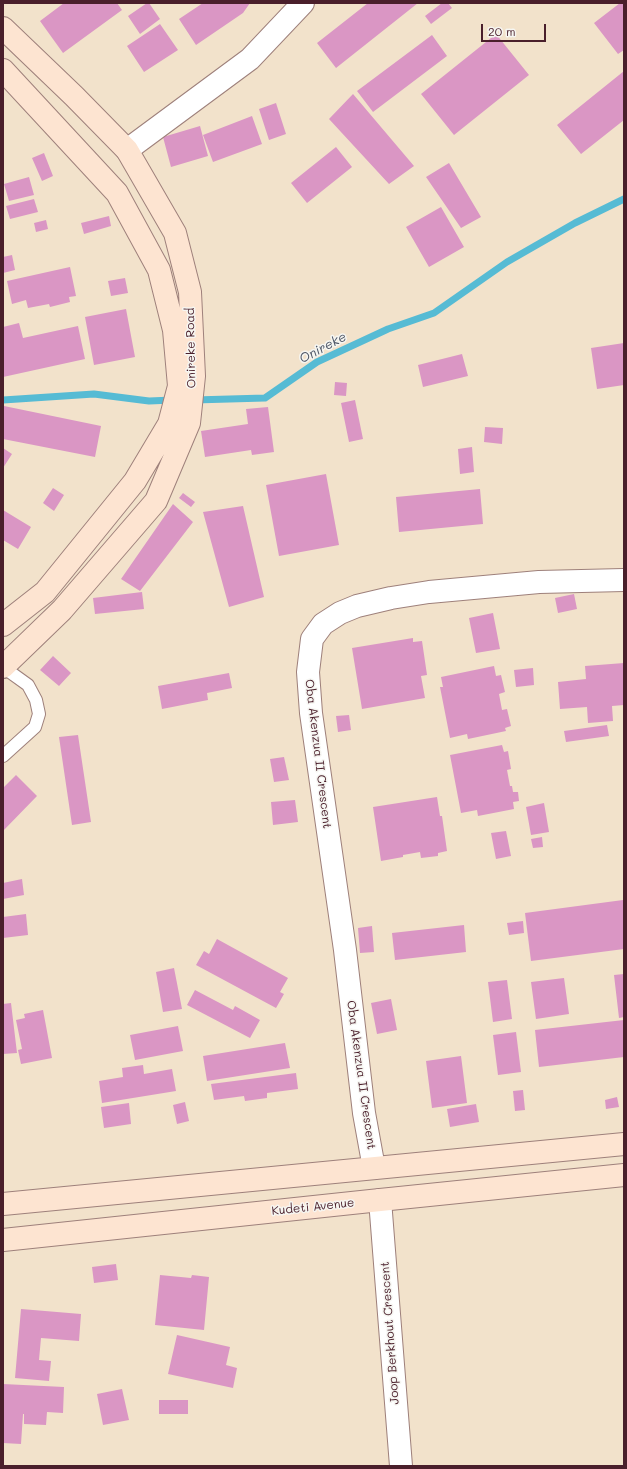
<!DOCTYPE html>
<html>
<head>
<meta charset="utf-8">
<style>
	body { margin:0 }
	#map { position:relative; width:627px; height:1469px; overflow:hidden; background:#f2e2cb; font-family:Mali,sans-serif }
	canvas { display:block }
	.frame { position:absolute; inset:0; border:4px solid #4a1f2b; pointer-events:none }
	.scale { position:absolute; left:481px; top:24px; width:65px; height:18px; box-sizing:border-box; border:2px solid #4a1f2b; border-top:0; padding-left:5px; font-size:12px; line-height:14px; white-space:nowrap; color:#4a1f2b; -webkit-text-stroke:3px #f6f6f2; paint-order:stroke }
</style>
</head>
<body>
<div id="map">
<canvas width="627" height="1469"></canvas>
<div class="frame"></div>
<div class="scale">20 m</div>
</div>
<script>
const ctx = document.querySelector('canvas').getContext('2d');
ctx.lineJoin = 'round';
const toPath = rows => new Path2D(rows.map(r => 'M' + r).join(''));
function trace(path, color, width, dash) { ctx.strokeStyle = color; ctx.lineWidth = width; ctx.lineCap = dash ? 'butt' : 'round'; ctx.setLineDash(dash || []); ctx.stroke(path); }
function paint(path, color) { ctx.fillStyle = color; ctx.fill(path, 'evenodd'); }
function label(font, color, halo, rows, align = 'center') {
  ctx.font = font + ' Mali,sans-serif'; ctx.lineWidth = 3; ctx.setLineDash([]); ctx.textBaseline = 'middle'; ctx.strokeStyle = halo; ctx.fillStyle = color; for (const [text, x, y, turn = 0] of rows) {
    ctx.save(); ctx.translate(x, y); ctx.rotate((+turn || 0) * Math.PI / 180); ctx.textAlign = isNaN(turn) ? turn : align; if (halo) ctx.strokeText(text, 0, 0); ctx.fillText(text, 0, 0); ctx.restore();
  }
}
trace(toPath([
	[3,400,94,394,149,401,173,400],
	[194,400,265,398,317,362,388,329,434,313,507,262,575,223,624,199]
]), '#56bbd4', 7);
paint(toPath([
	[64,3,117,3,122,10,63,53,40,21],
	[147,3,149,3,160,19,140,34,128,16],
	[203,3,250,3,243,13,196,45,179,19],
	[368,3,418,3,336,68,317,43],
	[442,3,448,3,452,8,431,24,425,16],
	[620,3,624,3,624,50,618,54,594,23],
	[160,24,178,50,144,72,127,46],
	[496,34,529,75,454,135,421,94],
	[432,35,447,56,373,112,357,91],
	[624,71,624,120,581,154,557,125],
	[353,94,414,166,389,184,329,119],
	[276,103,286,134,269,140,259,109],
	[252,116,262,144,213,162,203,135],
	[200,126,208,156,171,167,163,137],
	[336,147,352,167,307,203,291,183],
	[44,153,53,176,42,181,32,158],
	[449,163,481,217,461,228,426,177],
	[29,177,34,195,9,201,4,184],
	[34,199,38,212,10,219,6,206],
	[441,207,464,247,429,267,406,227],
	[109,216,111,226,84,234,81,223],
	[46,220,48,229,36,232,34,223],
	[12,255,15,270,3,273,3,257],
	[70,267,76,296,69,297,70,302,50,307,49,304,28,308,26,300,12,304,7,281],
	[125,278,128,293,111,296,108,281],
	[126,309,135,357,94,365,85,317],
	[19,323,23,338,78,326,85,359,3,377,3,327],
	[624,343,624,385,597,389,591,348],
	[462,354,468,376,423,387,418,365],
	[335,382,347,383,346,396,334,395],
	[355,400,363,439,349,442,341,403],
	[4,406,101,426,95,457,3,439],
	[268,407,274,452,252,455,251,450,205,457,201,431,248,424,246,409],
	[485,427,503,428,502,444,484,442],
	[472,447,474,472,460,474,458,449],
	[3,448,12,454,3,468],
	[326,474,339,545,279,556,266,485],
	[53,488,64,495,54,511,43,503],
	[480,489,483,524,399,532,396,497],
	[183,493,195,502,191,507,179,498],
	[173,504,193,522,140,591,121,579],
	[243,506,264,597,229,607,203,512],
	[3,510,31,527,18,549,3,540],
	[142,592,144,609,95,614,93,598],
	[574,594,577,609,558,613,555,598],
	[493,613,500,649,476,653,469,618],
	[413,638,413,642,422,641,427,675,421,676,425,698,362,709,352,648],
	[53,656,71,673,59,686,40,670],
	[624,663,624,705,612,706,613,721,588,723,587,707,560,709,558,682,586,679,585,666],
	[494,666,496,676,501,675,505,692,499,694,502,710,507,709,511,726,505,728,506,731,468,739,467,734,450,738,440,687,443,687,441,677],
	[533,668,534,685,516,687,514,670],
	[229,673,232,688,207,693,208,700,162,709,158,686],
	[349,715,351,730,338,732,336,716],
	[607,725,609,736,566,742,564,731],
	[78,735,91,822,72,825,59,737],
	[502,745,504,752,508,751,511,769,507,770,510,786,512,786,513,792,518,792,519,801,513,802,514,809,478,816,477,810,461,813,450,755],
	[284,757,289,780,274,782,270,759],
	[16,775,37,796,3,831,3,788],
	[437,797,440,816,442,816,447,851,438,853,438,856,421,858,420,852,403,855,403,857,381,861,373,807],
	[295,800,298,822,273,825,271,802],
	[544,803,549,832,531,835,526,807],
	[506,831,511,856,496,859,491,833],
	[542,837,543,847,533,848,531,839],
	[22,879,24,895,3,899,3,883],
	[623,900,624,949,531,961,525,913],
	[26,914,28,935,3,938,3,917],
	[523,921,524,933,509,935,507,923],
	[464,925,466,952,395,960,392,933],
	[372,926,374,952,360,953,358,928],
	[217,939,288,978,280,992,284,994,276,1008,196,965,204,951,209,954],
	[174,968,182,1009,163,1012,156,972],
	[624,974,624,1017,619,1018,614,975],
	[564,978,569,1014,536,1019,531,982],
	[507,980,512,1019,493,1022,488,982],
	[195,990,233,1010,235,1006,260,1020,250,1038,187,1005],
	[391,999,397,1030,377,1034,371,1003],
	[11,1003,17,1053,3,1054,3,1004],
	[43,1010,52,1058,21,1064,18,1050,22,1049,16,1020,25,1018,24,1014],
	[624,1020,624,1057,539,1067,535,1030],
	[178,1026,183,1051,135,1060,130,1035],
	[516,1032,521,1072,498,1075,493,1035],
	[285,1043,290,1068,207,1081,203,1056],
	[461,1056,467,1103,432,1108,426,1061],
	[143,1065,144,1074,172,1069,176,1091,102,1103,99,1081,123,1077,122,1068],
	[296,1073,298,1089,267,1093,267,1098,245,1101,244,1096,214,1100,211,1084],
	[523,1090,525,1110,515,1111,513,1091],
	[617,1097,619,1107,606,1109,605,1100],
	[185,1102,189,1121,177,1124,173,1105],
	[129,1103,131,1124,104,1128,101,1107],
	[476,1104,479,1122,450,1127,447,1109],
	[116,1264,118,1280,94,1283,92,1267],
	[160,1275,191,1278,192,1275,209,1277,204,1330,155,1325],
	[21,1309,81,1314,79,1341,41,1338,39,1360,51,1361,49,1381,15,1378],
	[177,1335,230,1347,226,1365,237,1368,233,1388,168,1374],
	[3,1384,64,1387,63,1413,47,1412,46,1425,24,1424,24,1414,23,1414,21,1444,3,1443],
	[122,1389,129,1420,103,1425,97,1394],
	[159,1400,188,1400,188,1414,159,1414]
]), '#da96c4');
const service = toPath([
	[3,756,35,727,39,714,36,700,28,685,3,667]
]);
const minor = toPath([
	[127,150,250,59,303,3],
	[374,1168,364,1113,345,950,311,713,308,672,312,639,323,624,340,613,357,606,391,598,429,592,539,582,624,580],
	[380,1200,401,1466]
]);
const secondary = toPath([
	[3,28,74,96,127,150,175,233,190,292,194,376,189,423,156,501,62,610,3,667],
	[3,70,117,193,159,270,174,330,179,386,169,424,135,481,45,592,3,625],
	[3,1204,624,1144],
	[3,1240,380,1200,624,1175]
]);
trace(service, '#9e807b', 14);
trace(minor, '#9e807b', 24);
trace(secondary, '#9e807b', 24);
trace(service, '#fff', 12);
trace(minor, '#fff', 22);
trace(secondary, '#fde4d1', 22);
label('12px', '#4a1f2b', '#f6f6f2', [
	["Onireke Road",191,348,-91],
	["Oba Akenzua II Crescent",318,754,83],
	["Oba Akenzua II Crescent",361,1075,82],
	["Kudeti Avenue",313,1207,-6],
	["Joop Berkhout Crescent",390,1333,-94]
]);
label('italic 13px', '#4e5666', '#f6f6f2', [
	["Onireke",323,348,-28]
]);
</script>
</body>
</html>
